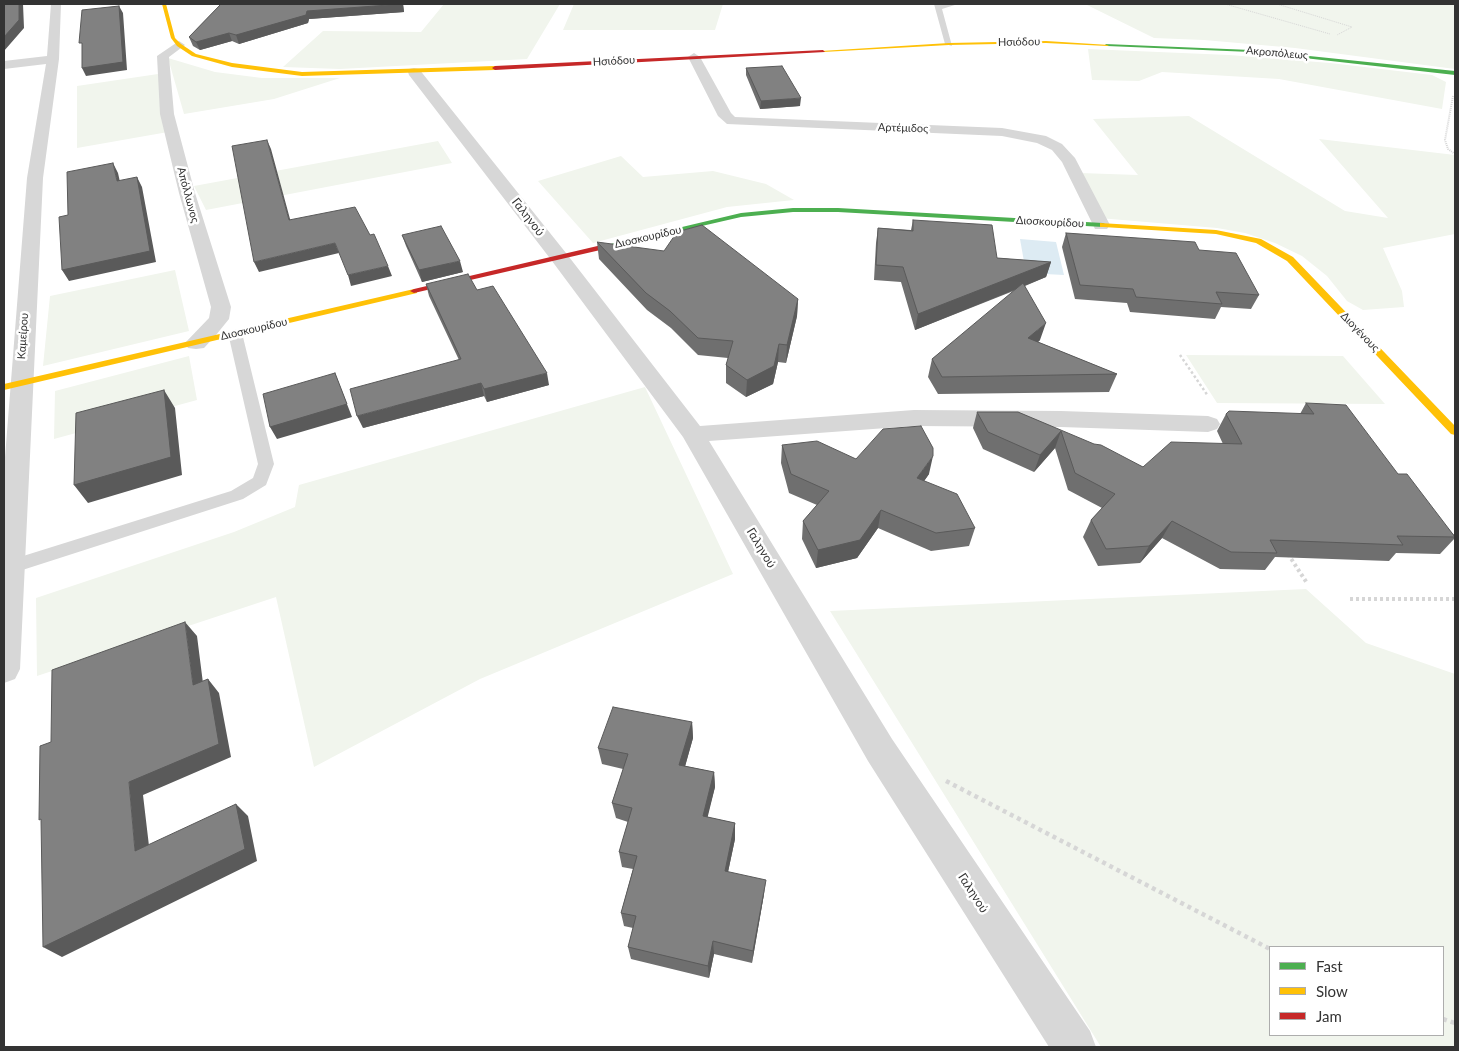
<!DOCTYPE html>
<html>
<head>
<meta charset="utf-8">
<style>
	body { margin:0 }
	#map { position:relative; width:1459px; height:1051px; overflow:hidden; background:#fff; font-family:Lato,sans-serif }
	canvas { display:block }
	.frame { position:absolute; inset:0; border:5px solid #333; pointer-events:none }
	.legend { position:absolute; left:1269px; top:946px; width:175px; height:90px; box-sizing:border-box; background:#fff; border:1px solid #adadad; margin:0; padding:6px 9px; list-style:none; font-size:15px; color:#333 }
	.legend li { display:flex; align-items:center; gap:10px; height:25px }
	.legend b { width:25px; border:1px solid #adadad }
</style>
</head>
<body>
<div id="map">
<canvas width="1459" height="1051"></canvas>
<div class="frame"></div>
<ul class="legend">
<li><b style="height:6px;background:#4caf50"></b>Fast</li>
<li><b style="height:6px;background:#ffc107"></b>Slow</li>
<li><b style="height:6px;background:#c62828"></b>Jam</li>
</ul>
</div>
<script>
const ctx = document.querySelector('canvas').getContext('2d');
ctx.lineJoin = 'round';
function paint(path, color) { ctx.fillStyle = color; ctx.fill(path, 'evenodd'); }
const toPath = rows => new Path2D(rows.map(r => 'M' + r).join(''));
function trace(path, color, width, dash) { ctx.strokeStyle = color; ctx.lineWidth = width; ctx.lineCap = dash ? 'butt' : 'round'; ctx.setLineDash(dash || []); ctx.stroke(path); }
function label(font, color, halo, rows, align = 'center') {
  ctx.font = font + ' Lato,sans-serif'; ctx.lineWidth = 5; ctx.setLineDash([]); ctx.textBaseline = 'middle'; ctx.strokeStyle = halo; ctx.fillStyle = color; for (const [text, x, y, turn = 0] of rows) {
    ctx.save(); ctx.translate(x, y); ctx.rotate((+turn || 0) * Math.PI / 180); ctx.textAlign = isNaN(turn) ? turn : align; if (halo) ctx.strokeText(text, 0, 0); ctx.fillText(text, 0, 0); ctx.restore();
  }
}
paint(toPath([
	[444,4,560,4,527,59,340,69,283,67,323,31,421,32],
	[574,4,723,4,715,30,563,30],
	[1085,4,1455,4,1455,69,1295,48,1204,40,1154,38],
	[1088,49,1229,55,1330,63,1432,75,1446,82,1442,109,1279,79,1162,72,1139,81,1092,80],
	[168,58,215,72,262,78,340,78,274,99,184,114],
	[158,74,168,132,77,148,77,86],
	[1189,116,1345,211,1388,218,1319,139,1455,155,1455,234,1383,248,1402,291,1404,307,1363,310,1347,301,1327,276,1302,256,1275,243,1245,233,1217,228,1099,218,1080,173,1138,175,1093,119],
	[438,141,452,163,206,210,194,186],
	[621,156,643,177,713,171,766,184,794,200,727,207,593,243,538,181],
	[175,270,189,331,43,366,50,296],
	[1186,355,1343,356,1385,404,1217,403],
	[189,356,197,400,54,439,55,391],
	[645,387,733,574,480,679,314,767,276,597,37,676,36,598,234,532,295,507,299,485],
	[1306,589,1366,643,1455,674,1455,1047,1101,1047,830,611],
	[1270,947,1443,947,1443,1035,1270,1035]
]), '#f1f5ed');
paint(toPath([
	[1020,239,1056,242,1064,275,1026,273]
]), '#ddebf3');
trace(toPath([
	[1225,4,1330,34],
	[1277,4,1352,27,1337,35]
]), '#d6d6d6', 1, [1, 1]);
trace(toPath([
	[1453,96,1445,140,1448,149,1455,154]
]), '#d6d6d6', 2, [1, 1]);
trace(toPath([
	[1180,355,1208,396]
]), '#d6d6d6', 2.5, [2.5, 2.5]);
trace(toPath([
	[1288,554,1307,583],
	[1350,599,1455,599]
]), '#d6d6d6', 4, [3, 3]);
trace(toPath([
	[946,781,1270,949],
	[1443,1019,1455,1023]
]), '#d6d6d6', 4.5, [4, 4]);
paint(toPath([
	[934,4,958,4,942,9,952,46,945,44,934,4],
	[235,329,242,333,274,464,266,485,243,499,10,574,4,572,4,562,231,491,253,478,258,464,228,333,235,329]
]), '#d7d7d7');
paint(toPath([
	[51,4,61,4,59,59,43,178,20,669,15,679,4,683,4,470,27,178,46,64,4,69,4,61,47,56,51,4],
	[179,41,185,45,169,57,174,114,195,193,231,307,229,319,216,335,204,348,196,349,188,348,185,343,209,318,211,307,179,193,160,114,157,56,179,41],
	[694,53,700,57,731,113,735,117,1002,128,1046,136,1062,144,1075,158,1110,225,1107,229,1095,229,1062,162,1052,150,1037,143,1002,136,727,124,718,116,688,57,694,53],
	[414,68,419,69,566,253,700,426,914,410,1061,411,1208,416,1217,419,1220,424,1217,429,1208,432,1061,427,914,426,709,441,892,739,1090,1031,1096,1047,1049,1047,868,761,683,437,552,261,409,75,408,72,409,69,414,68]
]), '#d7d7d7');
paint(toPath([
	[1105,44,1251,50,1455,71,1455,75,1251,52,1107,46,1105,44],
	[793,208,838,208,1103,223,1107,225,1103,227,838,212,793,212,741,217,606,248,602,246,741,213,793,208]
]), '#4caf50');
paint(toPath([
	[162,4,166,4,175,38,181,44,196,54,232,63,302,72,495,66,498,68,495,70,302,76,232,67,192,56,177,46,171,38,162,4],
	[1046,41,1109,45,1107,46,1046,43,949,45,823,52,821,51,949,43,1046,41],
	[1100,223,1216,230,1261,239,1293,257,1455,426,1455,435,1451,434,1287,261,1256,243,1216,234,1103,227,1100,227,1100,223],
	[414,289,417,289,417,293,4,390,4,384,414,289]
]), '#ffc107');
paint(toPath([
	[823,50,825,52,495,70,492,68,495,66,823,50],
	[606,244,609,244,609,248,414,293,410,291,414,289,606,244]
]), '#c62828');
paint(toPath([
	[221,4,403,4,404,12,309,19,308,23,239,44,232,41,200,50,193,46,189,37],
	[746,68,800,106,760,109,746,75],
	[913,220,997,258,1051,262,1046,277,1025,286,1040,340,1038,342,1117,374,1109,392,938,394,928,377,932,359,1016,290,915,330,901,282,874,280,876,243,878,228,911,230],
	[1066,233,1199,250,1259,295,1251,309,1221,307,1215,319,1130,312,1127,303,1075,299,1062,247],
	[402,235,463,272,422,282,406,246],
	[597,242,798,299,797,316,786,363,778,362,773,384,746,397,726,383,726,365,728,358,698,355,671,328,647,310,599,259],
	[426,284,477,290,549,385,487,402,484,396,363,428,459,360,429,296],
	[1306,403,1398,474,1455,536,1455,538,1440,554,1396,553,1389,561,1275,557,1265,570,1220,569,1162,538,1140,563,1098,566,1083,537,1091,520,1102,508,1068,490,1055,448,1034,472,983,449,973,428,977,412,1018,412,1143,467,1223,444,1217,431,1226,414,1300,414],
	[782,445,856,459,929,474,924,481,975,528,969,546,931,551,878,528,857,558,816,568,802,539,803,521,817,505,789,493,781,463],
	[692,722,693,738,685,766,714,772,715,787,707,817,735,823,735,839,728,872,764,894,752,963,714,954,709,978,631,959,628,947,633,928,624,926,621,913,633,869,622,867,619,852,628,822,616,818,612,803,623,769,602,764,598,748]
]), '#6f6f6f');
paint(toPath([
	[19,4,23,4,24,28,4,51,4,37],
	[403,4,404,12,309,19,308,23,239,44,236,35,307,11],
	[119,6,123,13,127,70,86,76,82,68],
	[229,33,232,41,200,50,196,42],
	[801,98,800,106,760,109,761,101],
	[267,140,271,149,293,230,289,220],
	[113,163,118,173,122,191,117,181],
	[137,177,142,187,156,262,69,281,62,270],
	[335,243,339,253,259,272,254,262],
	[460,261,463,272,422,282,419,270],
	[1051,262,1046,277,915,330,918,314],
	[388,266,392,276,351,286,348,275],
	[798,299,797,316,786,363,787,345],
	[1046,323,1040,340,1023,356,1028,338],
	[779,344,778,362,773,384,746,397,747,380],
	[335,373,352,417,277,439,270,427],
	[547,373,549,385,487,402,484,389],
	[481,383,484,396,363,428,357,416],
	[164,390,175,408,182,475,88,503,74,485],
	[1061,431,1055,448,1034,472,1040,455],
	[933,456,929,474,913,497,917,478],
	[881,510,878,528,857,558,816,568,818,550],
	[1172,521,1162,538,1140,563,1149,546],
	[185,622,197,636,205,699,193,685],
	[208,679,219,693,231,757,143,795,151,863,135,851,129,782],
	[692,722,693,738,681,781,679,765],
	[714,772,715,787,704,832,703,816],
	[236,804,248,816,257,861,62,957,43,947],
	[735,823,735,839,725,886,725,871],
	[766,880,764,894,752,963,753,951],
	[713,941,714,954,709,978,708,966]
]), '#5a5a5a');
const building = toPath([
	[4,4,19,4,19,20,4,37,4,4],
	[221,4,402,4,307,11,306,15,236,35,229,33,196,42,189,37,221,4],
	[119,6,123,62,82,68,82,43,79,43,82,10,119,6],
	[782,66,801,98,761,101,746,68,782,66],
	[267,140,289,220,355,207,370,235,374,234,388,266,348,275,335,243,254,262,232,146,267,140],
	[113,163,117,181,137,177,150,251,62,270,59,217,68,215,67,172,113,163],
	[913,220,992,225,997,258,1051,262,918,314,903,267,876,265,878,228,913,231,913,220],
	[702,225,798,299,787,345,779,344,774,366,747,380,726,365,733,341,698,338,670,311,646,293,597,242,664,251,677,232,702,225],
	[441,226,460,261,419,270,402,235,441,226],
	[1066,233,1195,242,1199,250,1236,253,1259,295,1216,292,1222,304,1136,297,1133,289,1080,285,1066,233],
	[468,274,477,290,493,286,547,373,484,389,481,383,357,416,350,389,461,359,426,284,468,274],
	[1023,283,1046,323,1028,338,1117,374,942,377,932,359,1023,283],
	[335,373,347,404,270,427,263,394,335,373],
	[164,390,171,457,74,485,76,413,164,390],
	[1306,403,1346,405,1398,474,1407,474,1455,537,1397,536,1403,545,1270,540,1277,553,1231,552,1172,521,1149,546,1106,549,1091,520,1115,494,1075,473,1061,431,1040,455,988,432,977,412,1018,412,1094,444,1101,445,1143,467,1171,442,1242,444,1226,414,1229,411,1314,414,1306,403],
	[921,426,933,448,933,456,917,478,957,494,975,528,936,533,881,510,860,540,818,550,803,521,829,491,791,474,782,445,817,441,856,459,883,429,921,426],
	[185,622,193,685,208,679,219,744,129,782,135,851,236,804,245,849,43,947,41,819,39,820,40,746,51,742,52,670,185,622],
	[613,707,692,722,679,765,714,772,703,816,735,823,725,871,766,880,753,951,713,941,708,966,628,947,636,916,621,913,637,856,619,852,632,808,612,803,628,754,598,748,613,707]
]);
paint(building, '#818181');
trace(building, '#5a5a5a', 1);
label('11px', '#333', '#fff', [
	["Ησιόδου",1019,42,-1],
	["Ακροπόλεως",1277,53,5],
	["Ησιόδου",614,61,-3],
	["Αρτέμιδος",903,128,2],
	["Απόλλωνος",188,195,75],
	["Διοσκουρίδου",1050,222,3],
	["Διοσκουρίδου",648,237,-13],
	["Διοσκουρίδου",254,329,-13],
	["Διογένους",1360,332,46],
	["Καμείρου",23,336,-86]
]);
label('12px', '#333', '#fff', [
	["Γαληνού",528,217,52],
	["Γαληνού",761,548,59],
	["Γαληνού",973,893,57]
]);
</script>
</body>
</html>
